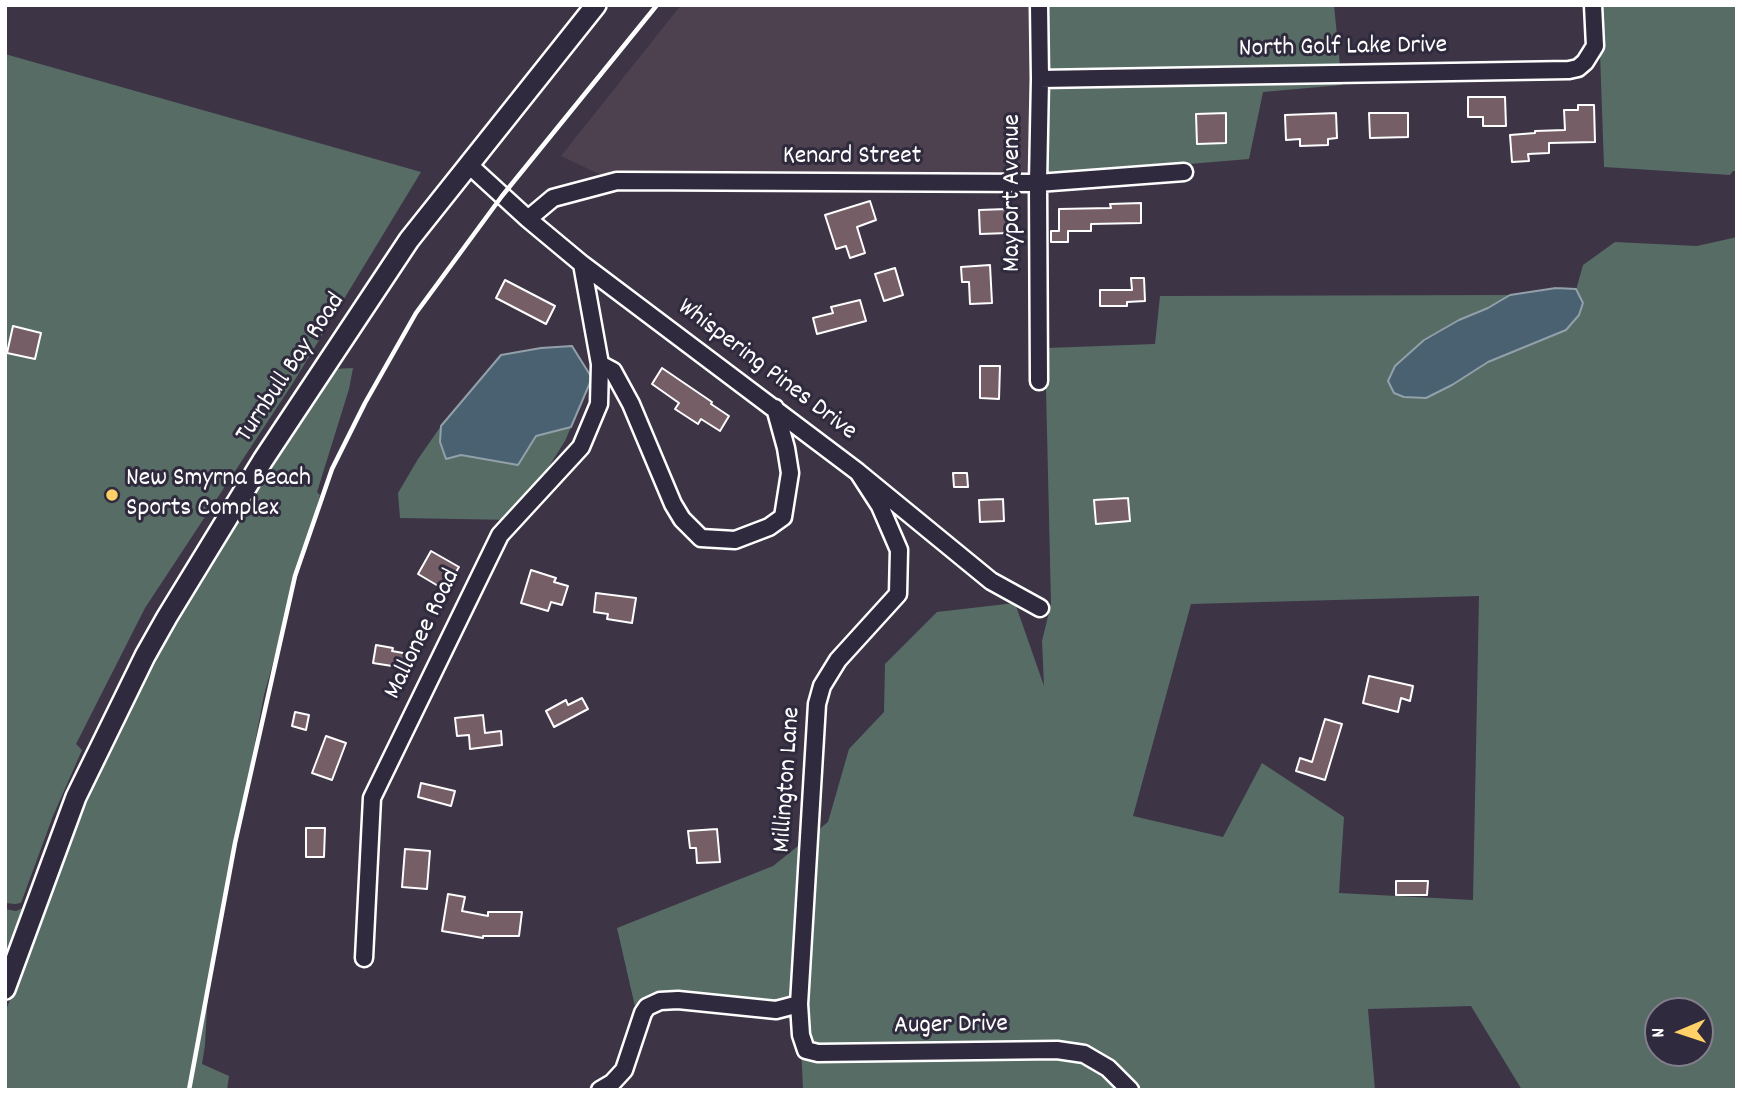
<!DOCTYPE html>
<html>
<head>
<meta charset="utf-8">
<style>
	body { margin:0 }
	#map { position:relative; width:1742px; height:1095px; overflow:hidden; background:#3d3445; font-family:Dekko,sans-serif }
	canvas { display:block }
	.frame { position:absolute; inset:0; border:7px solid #fff; pointer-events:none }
	.north { position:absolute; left:1644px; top:997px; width:70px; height:70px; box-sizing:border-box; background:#2f2a3d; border:2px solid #827f8b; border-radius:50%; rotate:268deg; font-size:19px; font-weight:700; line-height:28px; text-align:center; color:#fff }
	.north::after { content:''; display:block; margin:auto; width:24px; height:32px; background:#ffd166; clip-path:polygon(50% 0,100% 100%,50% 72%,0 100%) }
</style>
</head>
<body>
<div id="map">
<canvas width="1742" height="1095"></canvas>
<div class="frame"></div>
<div class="north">N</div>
</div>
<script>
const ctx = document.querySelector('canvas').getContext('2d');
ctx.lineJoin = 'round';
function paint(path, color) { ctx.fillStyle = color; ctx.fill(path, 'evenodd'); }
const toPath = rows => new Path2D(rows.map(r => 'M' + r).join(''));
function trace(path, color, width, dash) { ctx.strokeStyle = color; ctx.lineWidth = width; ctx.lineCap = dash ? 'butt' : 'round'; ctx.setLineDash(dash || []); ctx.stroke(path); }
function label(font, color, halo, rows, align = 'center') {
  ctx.font = font + ' Dekko,sans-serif'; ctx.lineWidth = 6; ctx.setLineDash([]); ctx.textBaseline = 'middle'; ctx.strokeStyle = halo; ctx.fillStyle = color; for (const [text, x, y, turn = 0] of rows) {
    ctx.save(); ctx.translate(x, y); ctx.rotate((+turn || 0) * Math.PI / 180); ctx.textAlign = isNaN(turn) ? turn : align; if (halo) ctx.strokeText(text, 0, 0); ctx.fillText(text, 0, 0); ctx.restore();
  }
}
paint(toPath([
	[681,5,1030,5,1032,79,1030,176,605,177,561,156]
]), '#4e414f');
paint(toPath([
	[1047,5,1334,5,1340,66,1048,71],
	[1601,5,1737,5,1737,171,1733,171,1730,175,1604,167,1600,53,1603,46],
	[5,54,421,172,293,383,145,608,76,744,82,750,53,816,21,903,15,904,5,903],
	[1342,81,1342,85,1263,92,1249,159,1046,176,1048,86],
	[1737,237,1737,1090,1522,1090,1471,1006,1368,1009,1375,1090,803,1090,800,1021,701,1000,636,1011,617,928,773,866,828,822,849,749,884,712,885,664,937,612,1015,603,1044,686,1042,641,1051,604,1046,388,1047,348,1155,344,1160,296,1510,295,1488,308,1459,320,1424,339,1395,366,1388,382,1452,385,1488,362,1566,330,1583,304,1576,290,1583,265,1615,242,1697,246],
	[1479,596,1473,900,1339,893,1344,817,1262,763,1223,837,1133,816,1191,604],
	[1658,1011,1700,1011,1700,1053,1658,1053],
	[353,368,349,389,317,492,320,495,264,695,208,990,205,1045,202,1064,229,1076,227,1090,5,1090,5,1013,34,935,106,754,153,659,271,463,334,369],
	[441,426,440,442,461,455,518,465,536,436,571,427,565,441,515,520,400,518,398,493,418,459],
	[84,758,84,761,5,966,5,909,16,911,27,906,72,784]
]), '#586c66');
const water = toPath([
	[1556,288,1576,289,1583,303,1579,315,1566,330,1488,362,1452,385,1426,398,1404,397,1394,393,1388,381,1395,366,1424,340,1459,320,1488,308,1510,295,1556,288],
	[572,346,592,378,571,427,536,436,518,465,461,455,446,459,440,442,441,426,501,355,541,348,572,346]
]);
paint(water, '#496170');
trace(water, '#92a0a9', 2);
const building = toPath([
	[1468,97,1505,97,1506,126,1483,126,1483,117,1468,117,1468,97],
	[1578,105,1594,105,1595,142,1549,143,1549,153,1528,154,1529,161,1512,162,1510,135,1535,133,1535,131,1565,130,1564,110,1578,110,1578,105],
	[1226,113,1226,143,1197,144,1196,114,1226,113],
	[1336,113,1337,138,1328,139,1328,145,1300,146,1300,139,1286,140,1285,115,1336,113],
	[1369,113,1408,113,1408,137,1370,138,1369,113],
	[870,201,876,220,857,227,865,253,850,258,846,246,836,249,825,215,870,201],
	[1141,203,1141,223,1091,224,1091,231,1068,231,1068,242,1051,242,1051,231,1059,231,1059,209,1111,208,1110,204,1141,203],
	[1007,209,1008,233,980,234,979,210,1007,209],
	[990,265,992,303,970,304,969,282,962,282,961,267,990,265],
	[895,268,903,295,884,301,875,274,895,268],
	[1131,278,1144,278,1145,301,1127,302,1127,306,1100,306,1100,290,1132,290,1131,278],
	[505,280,555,306,546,324,496,298,505,280],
	[860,300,866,321,817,334,813,318,833,313,831,307,860,300],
	[13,326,41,333,35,359,7,353,13,326],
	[980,366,1000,366,999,399,980,398,980,366],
	[662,368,712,402,711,404,729,416,720,431,701,419,698,424,675,409,679,403,652,384,662,368],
	[953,473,967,473,968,487,954,487,953,473],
	[1128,498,1130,521,1096,524,1094,500,1128,498],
	[1003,499,1004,521,980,522,979,500,1003,499],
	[431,551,459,567,445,590,418,574,431,551],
	[531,570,556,578,554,582,568,586,562,605,551,602,548,611,521,603,531,570],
	[596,593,636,598,632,623,607,619,608,614,594,612,596,593],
	[376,645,393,648,392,651,414,655,411,669,373,663,376,645],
	[1369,676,1413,686,1410,701,1401,698,1398,712,1363,703,1369,676],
	[582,698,588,709,554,727,546,711,566,700,568,705,582,698],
	[295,712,309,715,306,730,292,726,295,712],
	[483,715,485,733,501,731,502,745,470,749,469,735,457,736,455,718,483,715],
	[1325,719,1342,724,1325,780,1296,771,1300,758,1312,762,1325,719],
	[326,736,346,743,332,780,312,773,326,736],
	[421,783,455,791,451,806,418,797,421,783],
	[306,828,325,828,324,857,306,857,306,828],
	[717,829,720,862,697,863,696,848,690,848,688,831,717,829],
	[405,849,430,851,427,889,402,887,405,849],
	[1396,881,1428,881,1427,895,1396,895,1396,881],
	[448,894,465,897,462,911,488,916,488,912,522,912,519,936,483,936,483,938,442,931,448,894]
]);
paint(building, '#765e67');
trace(building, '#fff', 2);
const minor = toPath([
	[1039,5,1040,79,1038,183,1039,381],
	[1040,79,1569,70,1578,68,1585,62,1595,46,1593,5],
	[469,165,528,219,582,264,858,472,991,581,1040,608],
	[528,219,553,198,617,181,1038,183,1184,172],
	[600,364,613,371,631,404,673,504,682,519,701,538,735,540,769,527,783,517,790,473,786,448,775,408],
	[858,472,880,506,899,550,898,594,838,660,822,686,817,704,799,1004,801,1035,806,1050,818,1053,1057,1050,1084,1054,1108,1068,1130,1090],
	[364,958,372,798,500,535,581,447,599,404,600,364,582,264],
	[600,1090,612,1083,624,1070,643,1013,647,1007,660,1001,678,1000,776,1010,799,1004]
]);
const tertiary = toPath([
	[5,989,76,797,145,656,167,617,263,460,409,240,596,5]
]);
trace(minor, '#fff', 21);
trace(tertiary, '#fff', 24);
trace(minor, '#2f2a3d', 16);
trace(tertiary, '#2f2a3d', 19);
trace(toPath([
	[189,1090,235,843,295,576,332,469,365,403,416,313,502,196,657,5]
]), '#fff', 4.5);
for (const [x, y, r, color] of [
	[112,495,7,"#ffd166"]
]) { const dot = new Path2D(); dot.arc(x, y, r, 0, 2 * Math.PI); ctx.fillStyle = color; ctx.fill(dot); trace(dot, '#2f2a3d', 2.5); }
label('26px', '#fff', '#2f2a3d', [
	["North Golf Lake Drive",1343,49,-1],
	["Kenard Street",852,158],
	["Mayport Avenue",1014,193,-90],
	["Turnbull Bay Road",292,369,-56],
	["Whispering Pines Drive",766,371,37],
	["Mallonee Road",424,635,-64],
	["Millington Lane",789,780,-86],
	["Auger Drive",951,1027,-1]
]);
label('26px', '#fff', '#2f2a3d', [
	["New Smyrna Beach",126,480],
	["Sports Complex",126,510]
], 'left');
</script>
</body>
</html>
